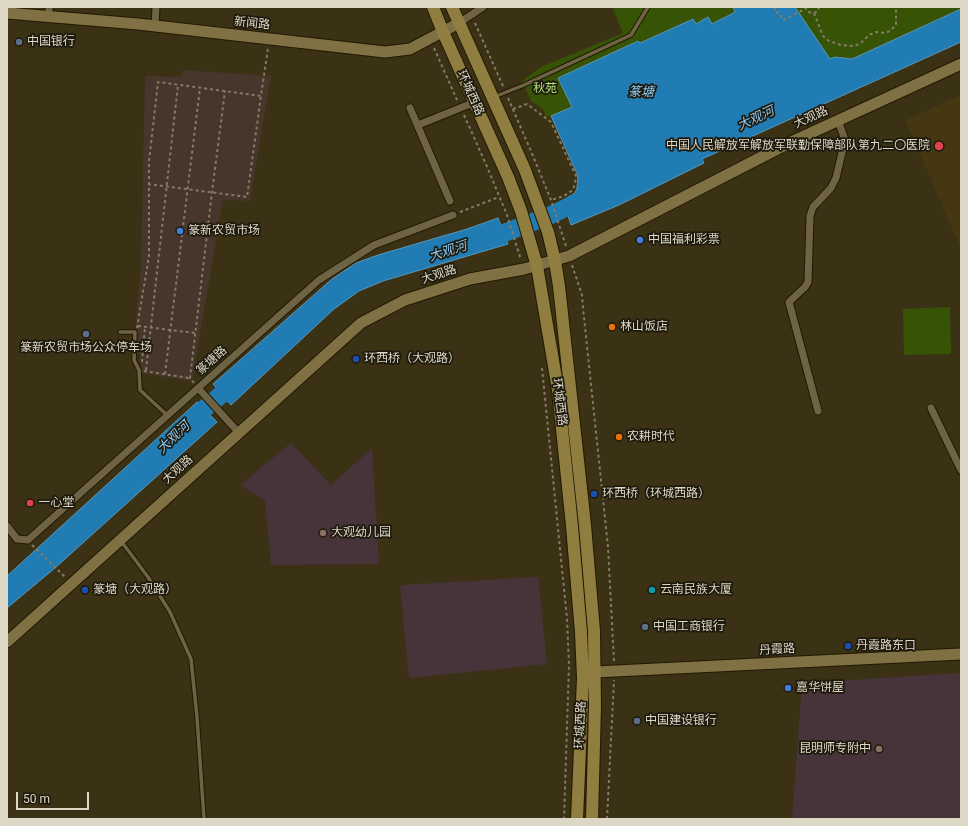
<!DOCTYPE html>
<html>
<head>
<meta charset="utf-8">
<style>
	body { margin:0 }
	#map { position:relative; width:968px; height:826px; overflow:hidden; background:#3b3114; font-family:Roboto,sans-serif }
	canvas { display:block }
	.frame { position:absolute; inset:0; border:8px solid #ddd7c6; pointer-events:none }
	.scale { position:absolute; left:16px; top:792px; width:73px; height:18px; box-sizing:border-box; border:2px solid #ddd7c6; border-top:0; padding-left:5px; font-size:12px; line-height:14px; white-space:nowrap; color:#ddd7c6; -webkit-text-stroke:3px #1e1a0d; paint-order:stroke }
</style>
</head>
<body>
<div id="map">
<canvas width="968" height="826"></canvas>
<div class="frame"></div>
<div class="scale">50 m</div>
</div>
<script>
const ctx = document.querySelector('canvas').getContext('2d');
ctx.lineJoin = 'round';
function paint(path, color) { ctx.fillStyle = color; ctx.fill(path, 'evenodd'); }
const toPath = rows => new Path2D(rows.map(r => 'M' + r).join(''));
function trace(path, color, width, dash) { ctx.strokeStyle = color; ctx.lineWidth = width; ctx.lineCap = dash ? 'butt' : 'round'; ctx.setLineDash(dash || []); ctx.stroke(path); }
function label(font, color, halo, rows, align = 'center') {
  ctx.font = font + ' Roboto,"Noto Sans SC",sans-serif'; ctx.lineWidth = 3.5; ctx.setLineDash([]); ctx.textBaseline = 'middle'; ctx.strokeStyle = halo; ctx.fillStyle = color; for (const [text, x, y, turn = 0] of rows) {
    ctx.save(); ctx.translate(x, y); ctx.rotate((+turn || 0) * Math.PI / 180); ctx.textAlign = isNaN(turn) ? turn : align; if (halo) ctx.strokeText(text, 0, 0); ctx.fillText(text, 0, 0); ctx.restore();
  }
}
paint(toPath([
	[183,70,271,76,250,201,223,200,192,381,140,373,141,365,136,324,141,261,145,76,181,77]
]), '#46362b');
paint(toPath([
	[961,95,961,249,905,120]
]), '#443711');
paint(toPath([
	[291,443,331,485,372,448,379,564,271,565,265,501,240,485],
	[538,577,547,664,409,678,400,585],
	[961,673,961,819,792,819,802,683]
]), '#47343a');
paint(toPath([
	[612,7,733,7,735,11,712,24,696,24,693,19,639,43,638,41,559,78,572,107,551,116,546,117,543,109,531,101,522,81,541,67,623,33],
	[795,7,961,7,961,9,852,59,835,57,830,59],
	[950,307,951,354,904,355,903,309]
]), '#375406');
const water = toPath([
	[733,7,795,7,830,59,835,57,852,59,961,9,961,42,702,159,704,163,619,205,571,225,563,200,575,193,577,188,578,176,551,116,572,107,558,78,638,41,640,43,693,19,696,24,708,17,712,24,735,12,733,7],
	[498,218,508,244,383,281,359,291,334,309,231,405,213,384,332,279,356,263,378,255,467,229,498,218],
	[197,402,217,422,55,568,7,608,7,576,197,402]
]);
paint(water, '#207cb2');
trace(water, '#5997b8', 1);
trace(toPath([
	[480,241,504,233,551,215,588,197],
	[187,425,204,409,240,379]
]), '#207cb2', 18);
const lane = toPath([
	[494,97,524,85,631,35,648,7],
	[120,332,135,332,134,360,139,370,140,390,167,415],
	[121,541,148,577,170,612,191,659,197,717,204,819]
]);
const street = toPath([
	[49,16,49,7],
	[459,23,483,7],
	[155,26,156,7],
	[410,108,450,201],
	[418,125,475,102],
	[198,388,239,433],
	[931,408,961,470],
	[818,411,789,302,805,287,808,282,810,216,813,207,831,188,836,178,845,140,838,120],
	[7,526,17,539,28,540,319,280,374,245,453,215]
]);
const secondary = toPath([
	[7,13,138,24,385,52,410,49,459,23],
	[7,642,361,323,405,300,470,279,524,269,569,256,789,143,961,64],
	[595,672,961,654]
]);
const primary = toPath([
	[433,7,443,32,508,177,521,211,537,266,558,390,572,526,581,632,583,678,577,819],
	[452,7,525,170,548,232,555,261,559,286,585,525,594,631,595,706,592,819]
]);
trace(lane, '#221900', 5.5);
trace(street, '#221900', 9);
trace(secondary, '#221900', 13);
trace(primary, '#221900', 14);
trace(toPath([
	[774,7,777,13,778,12,783,20,805,9],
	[805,7,808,12,814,13,818,11,819,7],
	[814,13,823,36,829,41,841,45,853,46,860,44,869,35,876,32,885,33,890,31,896,25,896,7],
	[475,23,503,86],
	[434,48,457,100],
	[508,98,531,151,551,200,566,246],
	[513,109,527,104,551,122,576,176,575,183,573,190,564,196,551,200],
	[464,115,488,169,507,215,521,260],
	[148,184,247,197,261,96],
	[460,212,499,197],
	[572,265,582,295,583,308,608,547,614,662],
	[138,326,195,333],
	[137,328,149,256,149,161,158,82,261,96,268,48],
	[142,362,145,327],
	[542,368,567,619,569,665,564,819],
	[146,370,178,85],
	[144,371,189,378],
	[165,374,200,88],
	[194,383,190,378,212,192,225,91],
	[32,545,65,577],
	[607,819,614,680]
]), '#847c65', 2, [3, 3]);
trace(lane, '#6e6445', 3.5);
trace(street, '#6e6445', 7);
trace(secondary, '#7f7143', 11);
trace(primary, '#907d40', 12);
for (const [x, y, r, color] of [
	[19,42,4,"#5c6f8a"],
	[939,146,5,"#e0444e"],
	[180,231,4,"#3f7fe0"],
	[640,240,4,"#3f7fe0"],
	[612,327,4,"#e8710a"],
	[86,334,4,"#5c6f8a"],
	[356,359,4,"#1a4fb4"],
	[619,437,4,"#e8710a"],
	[594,494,4,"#1a4fb4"],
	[30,503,4,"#e0444e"],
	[323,533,4,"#8d6e63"],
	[85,590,4,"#1a4fb4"],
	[652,590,4,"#0f9aa8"],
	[645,627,4,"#5c6f8a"],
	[848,646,4,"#1a4fb4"],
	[788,688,4,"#3f7fe0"],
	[637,721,4,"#5c6f8a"],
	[879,749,4,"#8d6e63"]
]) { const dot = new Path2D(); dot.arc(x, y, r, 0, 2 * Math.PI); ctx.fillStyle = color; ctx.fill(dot); trace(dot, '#1e1a0d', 1.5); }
label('12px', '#ddd7c6', '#1e1a0d', [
	["新闻路",252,24,6],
	["环城西路",470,93,66],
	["大观路",811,118,-25],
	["大观路",439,275,-18],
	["篆塘路",212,361,-42],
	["环城西路",559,402,83],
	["大观路",178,470,-42],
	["丹霞路",777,650,-3],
	["环城西路",581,725,-87]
]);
label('12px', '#ddd7c6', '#1e1a0d', [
	["中国银行",27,42],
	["中国人民解放军解放军联勤保障部队第九二〇医院",930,146,"right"],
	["篆新农贸市场",188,231],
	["中国福利彩票",648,240],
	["林山饭店",620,327],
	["篆新农贸市场公众停车场",86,348,"center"],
	["环西桥（大观路）",364,359],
	["农耕时代",627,437],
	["环西桥（环城西路）",602,494],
	["一心堂",38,503],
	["大观幼儿园",331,533],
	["篆塘（大观路）",93,590],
	["云南民族大厦",660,590],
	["中国工商银行",653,627],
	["丹霞路东口",856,646],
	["嘉华饼屋",796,688],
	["中国建设银行",645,721],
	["昆明师专附中",871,749,"right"]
], 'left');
label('12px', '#b1e377', '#1e1a0d', [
	["秋苑",545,89]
]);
label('italic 13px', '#8cc9f5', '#1e1a0d', [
	["篆塘",641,93],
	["大观河",756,119,-25],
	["大观河",448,252,-18],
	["大观河",174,438,-44]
]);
</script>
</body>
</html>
